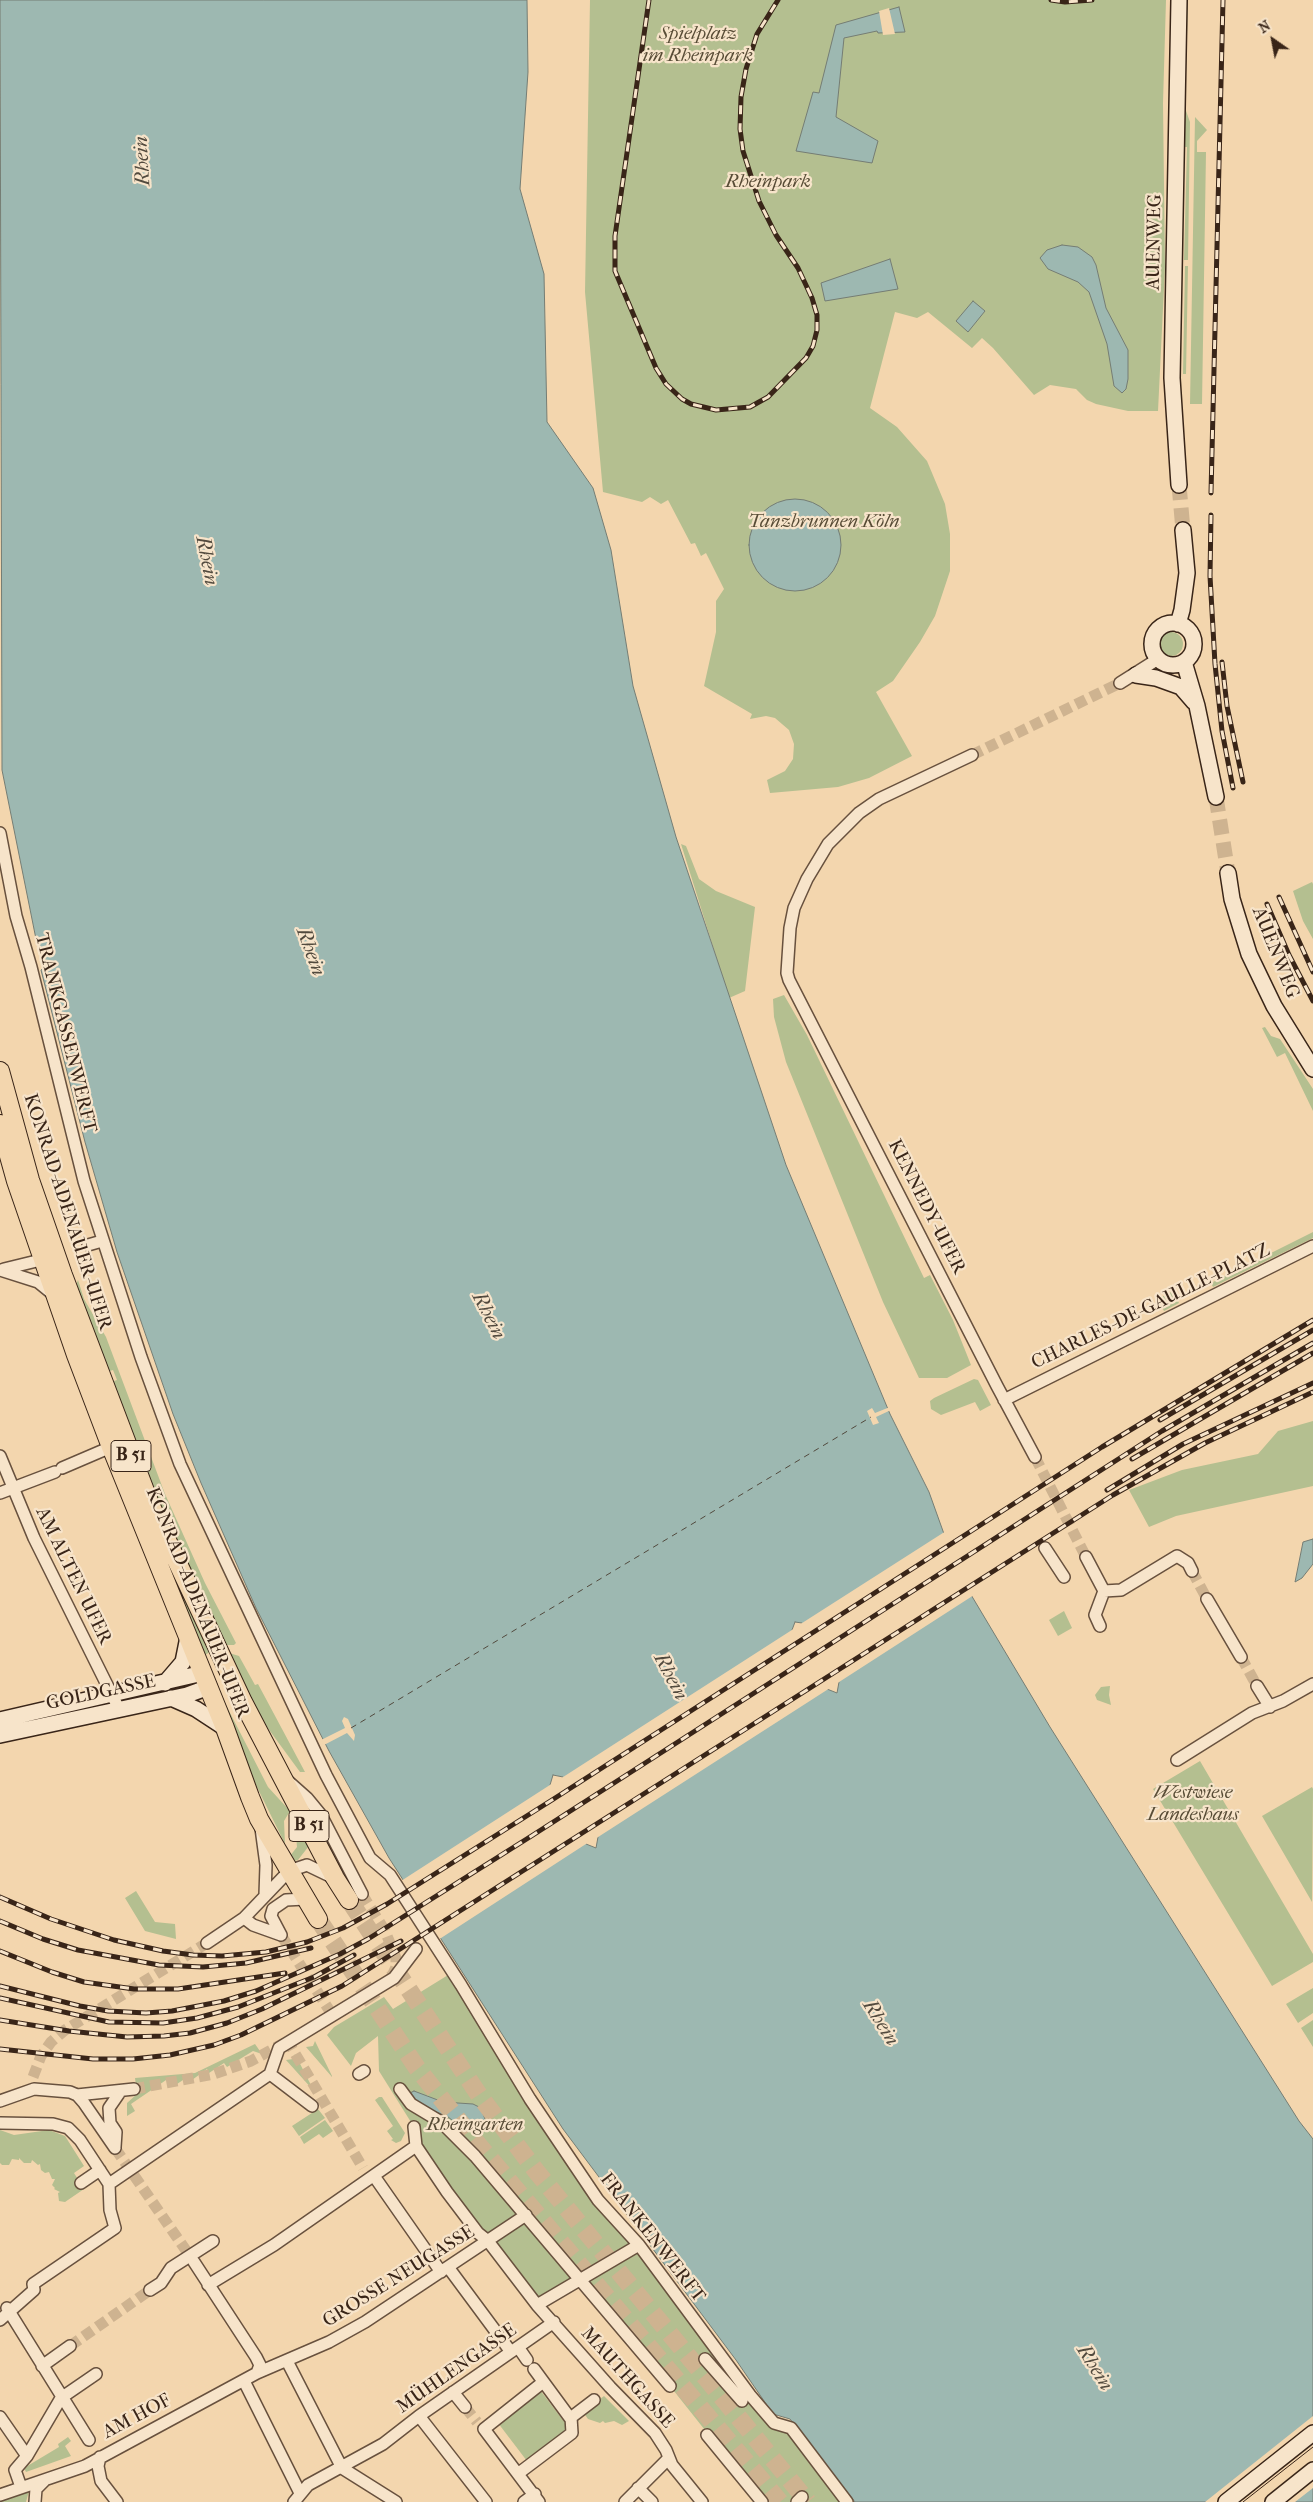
<!DOCTYPE html>
<html>
<head>
<meta charset="utf-8">
<style>
	body { margin:0 }
	#map { position:relative; width:1313px; height:2502px; overflow:hidden; background:#f3d6ae; font-family:"IM FELL French Canon",serif }
	canvas { display:block }
	.north { position:absolute; left:1248px; top:15px; width:50px; height:50px; -webkit-text-stroke:4px #f7e4ca; paint-order:stroke; rotate:327deg; font-size:14px; font-weight:700; line-height:20px; text-align:center; color:#392518 }
	.north::after { content:''; display:block; margin:auto; width:18px; height:22px; background:#392518; clip-path:polygon(50% 0,100% 100%,50% 72%,0 100%) }
</style>
</head>
<body>
<div id="map">
<canvas width="1313" height="2502"></canvas>
<div class="north">N</div>
</div>
<script>
const ctx = document.querySelector('canvas').getContext('2d');
ctx.lineJoin = 'round';
function paint(path, color) { ctx.fillStyle = color; ctx.fill(path, 'evenodd'); }
const toPath = rows => new Path2D(rows.map(r => 'M' + r).join(''));
function trace(path, color, width, dash) { ctx.strokeStyle = color; ctx.lineWidth = width; ctx.lineCap = dash ? 'butt' : 'round'; ctx.setLineDash(dash || []); ctx.stroke(path); }
function label(font, color, halo, rows, align = 'center') {
  ctx.font = font + ' "IM FELL French Canon",serif'; ctx.lineWidth = 4.5; ctx.setLineDash([]); ctx.textBaseline = 'middle'; ctx.strokeStyle = halo; ctx.fillStyle = color; for (const [text, x, y, turn = 0] of rows) {
    ctx.save(); ctx.translate(x, y); ctx.rotate((+turn || 0) * Math.PI / 180); ctx.textAlign = isNaN(turn) ? turn : align; if (halo) ctx.strokeText(text, 0, 0); ctx.fillText(text, 0, 0); ctx.restore();
  }
}
paint(toPath([
	[590,0,1166,0,1163,103,1165,267,1158,411,1128,411,1096,404,1087,400,1076,389,1050,385,1034,395,993,348,982,338,972,348,928,312,917,318,895,312,870,408,897,427,927,461,945,504,950,534,950,571,935,616,920,642,893,681,876,692,912,756,869,778,838,787,770,793,767,780,785,771,793,759,794,744,789,730,775,718,766,716,750,719,752,714,704,686,716,632,716,601,724,589,706,553,701,556,695,543,691,544,668,500,661,504,650,497,642,502,603,492,585,292],
	[1186,0,1188,0,1185,108,1190,122,1188,260,1184,260,1187,147,1183,147],
	[1195,117,1207,130,1197,141,1197,152,1206,152,1202,404,1190,404],
	[1185,266,1188,266,1186,374,1183,374],
	'1159 644a12 12 0 1 1 24 0a12 12 0 1 1-24 0Z',
	[681,844,686,846,699,879,716,891,755,907,745,991,729,998],
	[1312,882,1313,884,1313,939,1303,921,1293,891],
	[784,995,807,1035,924,1278,930,1275,953,1320,971,1365,947,1378,919,1378,883,1302,786,1062,774,1017,773,999],
	[1265,1027,1271,1036,1280,1039,1313,1089,1313,1111,1285,1053,1277,1057,1262,1028],
	[1313,1232,1313,1238,1213,1287,1211,1283],
	[56,1274,212,1651,203,1656],
	[78,1280,84,1299,106,1337,165,1494,205,1583,236,1643,234,1645,223,1645,171,1535,111,1382,117,1380,113,1370,104,1373,76,1285],
	[1173,1291,1179,1303,1164,1311,1158,1299],
	[974,1379,978,1380,991,1405,980,1411,975,1402,941,1415,931,1409,930,1401,934,1398],
	[1313,1421,1313,1486,1176,1516,1149,1527,1129,1490,1182,1470,1258,1454,1278,1431],
	[1064,1611,1072,1628,1058,1636,1049,1620],
	[226,1652,239,1656,255,1685,258,1684,305,1772,300,1772,256,1712],
	[1110,1686,1109,1695,1111,1705,1097,1700,1095,1695,1101,1687],
	[225,1703,268,1787,290,1811,284,1821,285,1844,255,1783,223,1705],
	[1200,1761,1313,1954,1313,1962,1272,1986,1153,1789],
	[1312,1787,1313,1789,1312,1902,1262,1816],
	[297,1822,312,1842,298,1860,294,1861,290,1856,297,1847,296,1835,301,1834,301,1830,296,1831],
	[136,1891,155,1922,175,1924,176,1939,145,1931,125,1898],
	[453,1972,598,2200,774,2423,791,2428,847,2502,762,2502,670,2386,580,2279,537,2305,416,2146,414,2127,379,2071,378,2036,356,2053,351,2066,327,2035,334,2027,384,1997,393,2009],
	[1313,1988,1313,2013,1298,2023,1286,2004],
	[1313,2020,1313,2047,1301,2028],
	[315,2041,332,2076,332,2077,306,2047,313,2046],
	[255,2044,262,2054,253,2051,227,2067,224,2063,209,2073,207,2069,192,2080,189,2076,174,2086,169,2078,131,2104,135,2111,127,2116,127,2103,137,2094,135,2078,195,2073],
	[295,2054,313,2089,313,2090,286,2060,293,2059],
	[379,2097,382,2097,405,2133,401,2141,396,2143,391,2140,393,2139,387,2131,393,2126,375,2100],
	[318,2109,325,2118,299,2136,292,2126],
	[325,2120,333,2131,323,2138,319,2134,304,2144,300,2137],
	[0,2130,14,2135,49,2130,65,2136,84,2166,74,2173,84,2189,65,2202,59,2201,58,2193,60,2192,54,2189,55,2188,52,2185,55,2179,52,2179,49,2172,45,2173,41,2170,40,2164,38,2165,32,2160,31,2163,24,2163,19,2158,19,2160,12,2159,9,2165,2,2165,0,2163],
	[540,2390,569,2428,527,2461,498,2423],
	[604,2396,629,2421,622,2425,614,2421,605,2423,603,2421,600,2423,588,2419,583,2412],
	[68,2437,71,2441,65,2446,71,2456,26,2472,24,2468,59,2447,58,2444],
	[29,2491,26,2502,0,2502,0,2501]
]), '#b4bf90');
const water = toPath([
	[0,0,527,0,528,72,520,189,544,274,547,422,593,488,611,550,633,686,676,837,786,1165,890,1414,929,1492,958,1573,1050,1727,1299,2121,1313,2139,1313,2502,855,2502,790,2419,773,2414,736,2360,563,2129,389,1858,329,1751,256,1608,201,1483,173,1414,117,1252,85,1142,41,970,45,966,36,939,2,770,0,0],
	[795,1622,802,1623,839,1682,837,1693,827,1689,792,1630,795,1622],
	[553,1775,563,1777,598,1837,596,1848,586,1844,550,1785,553,1775],
	[899,7,905,32,878,33,877,31,844,38,836,117,878,141,872,163,796,151,813,92,819,93,836,25,899,7],
	[1062,245,1078,247,1092,257,1096,265,1106,308,1128,350,1128,379,1126,389,1122,393,1114,386,1107,344,1089,292,1078,282,1048,269,1040,258,1047,250,1062,245],
	[890,259,898,289,825,301,821,283,890,259],
	[973,301,985,311,968,332,956,321,973,301],
	'749 545a46 46 0 1 1 92 0a46 46 0 1 1-92 0Z',
	[1313,1539,1313,1564,1302,1578,1295,1582,1303,1542,1313,1539],
	[414,2091,443,2102,473,2104,481,2108,486,2122,479,2128,465,2131,447,2116,431,2110,417,2101,411,2096,410,2093,414,2091]
]);
paint(water, '#9db8b1');
trace(water, '#757d74', 1);
paint(toPath([
	[889,8,895,34,883,35,879,11],
	[890,1407,891,1410,876,1417,879,1423,873,1425,867,1411,872,1408,875,1413],
	[946,1531,961,1572,974,1595,836,1684,799,1625],
	[795,1628,830,1688,595,1839,560,1779],
	[344,1717,348,1719,355,1735,354,1741,347,1733,324,1745,321,1740,345,1728,342,1721],
	[553,1783,589,1842,438,1940,401,1881],
	[1313,2416,1313,2488,1295,2502,1205,2502]
]), '#f3d6ae');
trace(toPath([
	[351,1728,871,1417]
]), '#524a3e', 1, [6, 5]);
trace(toPath([
	[972,755,1120,683],
	[1035,1457,1086,1557],
	[1192,1571,1207,1599],
	[1241,1657,1257,1686],
	[362,1894,385,1931,396,1958,396,1967,391,1978],
	[281,1935,333,2016],
	[287,2040,363,2168],
	[33,2077,41,2056,51,2042,65,2030,207,1943],
	[134,2089,214,2074,251,2061,284,2043],
	[115,2148,194,2262],
	[70,2346,150,2290],
	[465,2407,477,2422]
]), '#ceb390', 11, [11, 5.5]);
trace(toPath([
	[1179,485,1183,530],
	[1216,797,1228,873]
]), '#ceb390', 15, [15, 8]);
trace(toPath([
	[349,1900,479,2095,536,2171,808,2502],
	[318,1919,417,2068,471,2136,780,2502]
]), '#ceb390', 18, [18, 9]);
const street = toPath([
	[1120,683,1158,659],
	[972,755,879,799,859,813,828,844,807,879,794,908,790,928,787,973,789,980,997,1386,1035,1457],
	[0,833,16,916,31,967,84,1181,141,1357,180,1464,326,1775,370,1858,390,1875,461,1985,530,2099,598,2200,639,2245,750,2395,774,2423,791,2428,847,2502],
	[88,1245,102,1241],
	[4,1269,49,1258],
	[0,1270,38,1282,54,1295],
	[1004,1400,1313,1246],
	[0,1456,34,1538,119,1709],
	[62,1468,111,1447],
	[0,1493,55,1472],
	[1045,1548,1064,1577],
	[1086,1557,1104,1591],
	[1104,1591,1121,1590,1177,1556,1188,1563,1192,1571],
	[1207,1599,1241,1657],
	[1100,1626,1095,1615,1104,1591],
	[1257,1686,1270,1707],
	[1177,1760,1252,1713,1283,1701,1313,1684],
	[289,1782,307,1798,321,1815,362,1894],
	[261,1828,266,1865,265,1895],
	[244,1918,253,1925,281,1935],
	[281,1935,271,1916,273,1909,286,1900,305,1899],
	[207,1943,244,1918,289,1871,307,1865,334,1878],
	[270,2074,312,2106],
	[359,2074,364,2071],
	[400,2089,411,2104,441,2122,475,2156,670,2386],
	[77,2095,134,2089],
	[0,2101,34,2089,70,2092,77,2095,84,2103,115,2148],
	[0,2123,53,2124,68,2128,80,2140,109,2184],
	[414,2127,416,2146,447,2192,478,2233,488,2241,537,2305,610,2387,655,2433,666,2450,672,2465,702,2502],
	[115,2147,116,2132,110,2123,109,2108,120,2092],
	[374,2176,441,2272],
	[81,2183,100,2170],
	[194,2262,256,2357,260,2365,257,2373],
	[448,2267,511,2352],
	[208,2285,274,2245,416,2146],
	[150,2290,161,2283,171,2268,213,2241],
	[537,2305,639,2245],
	[7,2308,89,2440],
	[0,2320,34,2290,33,2284,115,2228,110,2210,109,2184,270,2074,279,2048,394,1978,416,1949],
	[518,2347,527,2360],
	[705,2359,742,2401],
	[287,2361,342,2468],
	[42,2366,70,2346],
	[534,2369,570,2418],
	[244,2381,300,2493],
	[453,2392,465,2407],
	[419,2416,486,2502],
	[573,2416,594,2400],
	[0,2417,27,2456],
	[707,2435,762,2502],
	[100,2457,98,2466,101,2481,117,2502],
	[342,2468,396,2502],
	[519,2473,572,2433,571,2417],
	[21,2487,15,2470,27,2456,61,2398,96,2374],
	[638,2488,652,2502],
	[0,2495,85,2466,257,2373,329,2342,365,2322,526,2215],
	[35,2502,36,2489,44,2481],
	[294,2502,308,2485,383,2444,419,2416,554,2322],
	[524,2502,535,2494],
	[539,2502,484,2429,542,2383],
	[625,2502,668,2459],
	[797,2502,802,2497]
]);
const secondary = toPath([
	[1179,485,1172,378,1179,0],
	'1152 644a21 21 0 1 1 42 0a21 21 0 1 1-42 0Z',
	[1178,624,1182,610,1187,573,1183,530],
	[1184,662,1197,706,1216,797],
	[1136,675,1156,678,1181,687,1194,702],
	[1228,873,1232,899,1249,954,1274,1006,1313,1069],
	[165,1683,183,1662,188,1637],
	[171,1698,196,1709,225,1728],
	[0,1720,203,1673],
	[0,1735,187,1695,209,1687],
	[1226,2502,1313,2433],
	[1273,2502,1313,2470]
]);
const primary = toPath([
	[0,1071,30,1180,63,1275,150,1504,243,1702,335,1878,349,1900],
	[0,1124,16,1181,76,1355,111,1447,225,1728,250,1797,259,1819,318,1919]
]);
trace(street, '#68513e', 14);
trace(secondary, '#392518', 18);
trace(primary, '#392518', 20);
trace(street, '#f7e4ca', 11);
trace(secondary, '#f7e4ca', 15);
trace(primary, '#f3d6ae', 18);
trace(toPath([
	[1243,2502,1313,2447]
]), '#392518', 1);
const rail = toPath([
	[649,0,615,236,615,271,656,368,666,384,682,399,691,404,716,410,750,407,768,397,806,358,813,346,817,330,817,315,812,298,798,268,776,235,759,201,743,151,740,129,741,97,746,69,757,34,778,0],
	[1051,0,1065,2,1092,0],
	[1211,493,1223,0],
	[1211,515,1210,576,1215,664,1222,731,1233,788],
	[1222,662,1227,706,1243,782],
	[1279,897,1313,972],
	[1267,904,1289,955,1313,1001],
	[1160,1420,1313,1330],
	[1132,1459,1313,1353],
	[1107,1490,1183,1444,1313,1383],
	[0,1897,51,1919,114,1940,163,1951,193,1955,222,1956,266,1952,307,1942,343,1928,387,1904,552,1800,1102,1447,1313,1320],
	[0,1921,43,1939,78,1950,159,1965,203,1967,246,1963,311,1948],
	[0,1951,52,1972,84,1982,134,1989,178,1989,285,1973],
	[0,1986,80,2006,108,2011,146,2013,172,2011,224,2001,256,1991,340,1954,368,1939,533,1835,1162,1431,1313,1343],
	[0,1998,109,2022,163,2023,197,2018,238,2007,314,1977,354,1955],
	[0,2020,69,2031,127,2037,164,2036,190,2033,227,2023,262,2009,401,1941],
	[0,2049,93,2059,133,2059,170,2055,214,2045,241,2035,342,1986,1113,1495,1205,1443,1313,1392]
]);
trace(rail, '#392518', 5);
trace(rail, '#f7e4ca', 3, [9]);
for (const [x, y, w] of [
	[131,1456,40],
	[309,1826,40]
]) { const box = new Path2D(); box.roundRect(x - w / 2, y - 15.5, w, 31, 4); ctx.fillStyle = '#f7e4ca'; ctx.fill(box); trace(box, '#392518', 1); }
label('bold 18px', '#392518', null, [
	["B 51",131,1456],
	["B 51",309,1826]
]);
label('italic 19px', '#584c36', '#f7e4ca', [
	["Spielplatz",698,34],
	["im Rheinpark",698,56],
	["Rheinpark",768,182],
	["Tanzbrunnen Köln",824,522],
	["Westwiese",1193,1793],
	["Landeshaus",1193,1815],
	["Rheingarten",475,2125]
]);
label('19px', '#392518', '#f7e4ca', [
	["AUENWEG",1155,242,-89],
	["AUENWEG",1275,953,68],
	["TRANKGASSENWERFT",65,1033,76],
	["KENNEDY-UFER",926,1207,63],
	["KONRAD-ADENAUER-UFER",67,1212,72],
	["CHARLES-DE-GAULLE-PLATZ",1151,1307,-26],
	["AM ALTEN UFER",73,1576,64],
	["KONRAD-ADENAUER-UFER",197,1603,68],
	["GOLDGASSE",101,1693,-12],
	["FRANKENWERFT",652,2238,52],
	["GROSSE NEUGASSE",399,2277,-32],
	["MÜHLENGASSE",457,2369,-35],
	["MAUTHGASSE",627,2378,48],
	["AM HOF",137,2417,-28]
]);
label('italic 20px', '#524a3e', '#f7e4ca', [
	["Rhein",143,161,-93],
	["Rhein",206,561,79],
	["Rhein",310,952,70],
	["Rhein",488,1316,63],
	["Rhein",670,1677,62],
	["Rhein",880,2023,58],
	["Rhein",1094,2368,58]
]);
</script>
</body>
</html>
